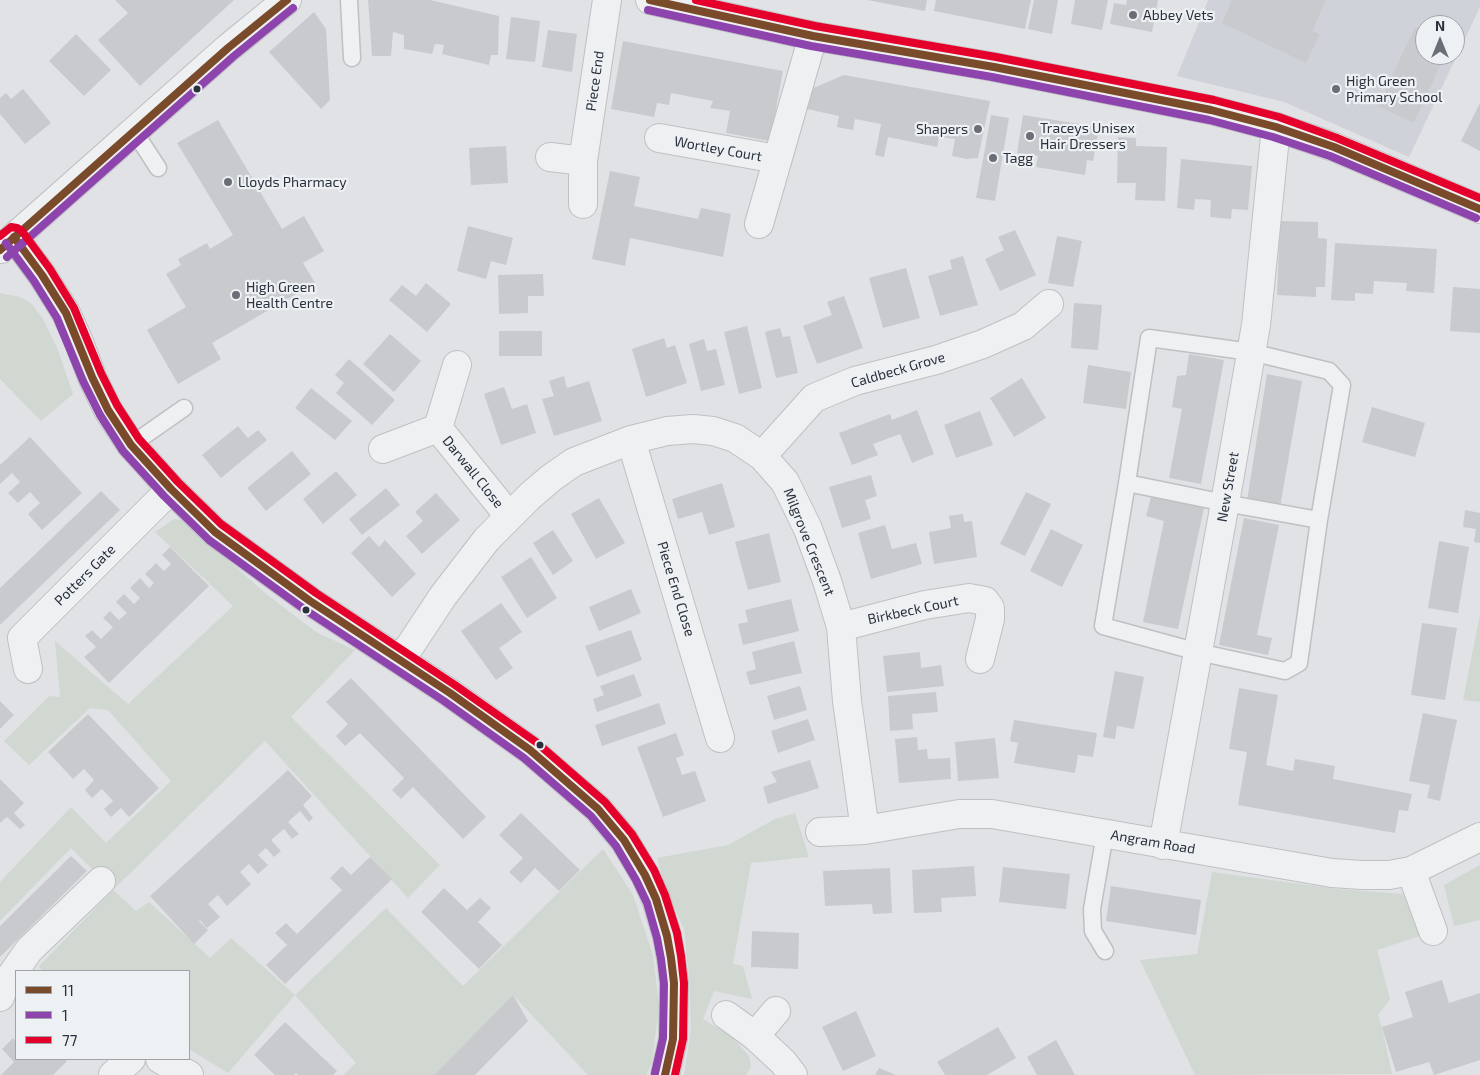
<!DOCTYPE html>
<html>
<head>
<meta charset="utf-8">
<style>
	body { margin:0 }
	#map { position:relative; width:1480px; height:1075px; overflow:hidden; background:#e0e2e5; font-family:"Exo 2",sans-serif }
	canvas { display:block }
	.legend { position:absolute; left:15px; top:970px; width:175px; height:90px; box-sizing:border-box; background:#eef1f4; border:1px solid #a0a4aa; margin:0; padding:6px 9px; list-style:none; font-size:15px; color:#2a303c }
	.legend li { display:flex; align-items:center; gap:10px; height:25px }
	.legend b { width:25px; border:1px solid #a0a4aa }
	.north { position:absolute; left:1415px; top:15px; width:50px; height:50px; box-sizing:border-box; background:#eef1f4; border:1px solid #a0a4aa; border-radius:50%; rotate:0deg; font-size:14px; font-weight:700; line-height:20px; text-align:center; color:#2a303c }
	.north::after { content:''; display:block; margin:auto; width:18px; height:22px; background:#6a6e77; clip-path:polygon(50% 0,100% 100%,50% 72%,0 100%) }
</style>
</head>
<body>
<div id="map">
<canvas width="1480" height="1075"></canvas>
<ul class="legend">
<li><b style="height:6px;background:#7a4b2a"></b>11</li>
<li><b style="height:6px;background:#8e44ad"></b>1</li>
<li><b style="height:6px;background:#e4002b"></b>77</li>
</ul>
<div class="north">N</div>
</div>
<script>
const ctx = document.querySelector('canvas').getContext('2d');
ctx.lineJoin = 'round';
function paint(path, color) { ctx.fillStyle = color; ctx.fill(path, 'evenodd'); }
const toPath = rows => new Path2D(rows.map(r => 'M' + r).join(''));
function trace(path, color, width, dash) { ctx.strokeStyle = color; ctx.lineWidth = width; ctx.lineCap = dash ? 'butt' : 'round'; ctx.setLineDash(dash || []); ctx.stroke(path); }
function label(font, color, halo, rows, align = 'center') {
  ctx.font = font + ' "Exo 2",sans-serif'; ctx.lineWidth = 4.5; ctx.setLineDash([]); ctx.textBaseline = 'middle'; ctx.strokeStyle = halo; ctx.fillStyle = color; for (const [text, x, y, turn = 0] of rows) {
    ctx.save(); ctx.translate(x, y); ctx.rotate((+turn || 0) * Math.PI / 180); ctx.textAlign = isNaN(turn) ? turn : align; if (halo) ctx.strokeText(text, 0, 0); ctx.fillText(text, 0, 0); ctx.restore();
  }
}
paint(toPath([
	[1208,0,1480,0,1480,7,1409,157,1284,102,1177,76],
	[1425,25,1455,25,1455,55,1425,55]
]), '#cfd2d8');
paint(toPath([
	[0,293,20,297,32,304,43,319,58,350,73,394,41,421,0,379],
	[174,519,183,520,265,593,316,632,355,650,291,717,440,865,408,898,265,741,113,890,136,911,149,902,210,958,231,938,295,995,386,908,463,986,603,849,633,895,653,955,659,1006,652,1063,646,1075,588,1075,513,995,434,1075,343,1075,356,1063,295,995,228,1073,189,1049,189,971,42,971,39,966,113,890,71,848,0,921,0,882,71,807,106,843,171,781,108,710,90,708,29,765,4,741,49,696,60,697,55,641,128,704,233,606,155,532],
	[1480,614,1480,702,1463,700],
	[795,813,809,857,751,863,733,964,743,966,752,999,714,991,703,1019,732,1037,749,1056,751,1067,746,1075,684,1075,691,1030,689,977,684,929,666,890,657,858,728,845,775,819],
	[1480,865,1480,920,1454,926,1444,885],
	[1212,872,1337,889,1403,894,1420,936,1377,950,1390,999,1378,1015,1382,1027,1392,1074,1195,1075,1140,960,1197,954]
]), '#d1d8d1');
paint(toPath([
	[115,0,234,0,140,86,98,40,128,13],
	[368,0,430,0,499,16,498,55,491,55,489,65,442,54,444,45,435,44,432,54,404,49,404,35,393,32,391,56,372,56],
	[867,0,927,0,925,11],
	[936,0,1031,0,1025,29,934,11],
	[1034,0,1058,0,1052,34,1028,29],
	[1075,0,1108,0,1102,30,1071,24],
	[1127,0,1158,0,1152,32,1110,24,1114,3,1126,5],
	[1232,0,1326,0,1312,31,1320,34,1306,63,1222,23],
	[314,12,326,29,330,100,321,109,269,52],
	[511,17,540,21,535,62,506,59],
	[1415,27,1425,31,1425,55,1445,55,1414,123,1378,106],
	[548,30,577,34,572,72,542,67],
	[76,34,111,70,84,96,49,61],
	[623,41,783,71,770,141,726,133,730,111,710,108,713,101,671,93,669,105,657,103,654,117,611,109],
	[844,75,990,101,978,158,967,159,952,156,955,139,939,137,937,147,888,137,884,157,875,155,881,124,855,119,853,130,837,127,839,116,807,109,811,89],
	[23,89,51,123,25,144,0,114,0,98,6,93,11,99],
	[1480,103,1480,151,1461,141],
	[991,115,1009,118,995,201,976,198],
	[1023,115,1099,127,1093,161,1087,160,1085,175,1036,167,1038,156,1017,153],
	[218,120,282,229,304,216,324,251,303,263,315,283,212,343,221,359,178,384,147,330,186,307,166,274,181,265,178,259,207,243,210,249,233,235,177,143],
	[1118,137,1136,138,1136,146,1167,147,1165,201,1135,200,1136,183,1117,183],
	[506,146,508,183,471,185,469,148],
	[1181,159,1252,166,1248,210,1232,209,1231,219,1210,217,1211,200,1195,199,1194,210,1177,208],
	[610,171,640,177,634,206,698,219,701,208,731,214,723,257,630,238,625,266,592,259],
	[1280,221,1318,222,1318,238,1327,239,1325,287,1316,287,1316,297,1277,295],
	[468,226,513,238,506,265,491,261,486,279,457,271],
	[1015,230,1036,275,1000,291,985,259,1004,250,998,237],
	[1057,236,1082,241,1073,287,1048,283],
	[1335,243,1437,249,1434,293,1406,291,1407,283,1374,281,1373,294,1355,293,1355,301,1331,300],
	[963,256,978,305,940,316,928,276,952,269,950,260],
	[906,268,920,318,883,328,869,278],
	[543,274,544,296,528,296,528,313,499,314,498,275],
	[426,283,451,304,427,332,389,300,402,285,416,296],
	[1453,287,1480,289,1480,333,1450,331],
	[844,296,863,348,817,364,803,326,832,315,827,302],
	[1074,303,1102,305,1098,350,1071,348],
	[747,326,762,388,739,394,724,332],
	[780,328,783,337,790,336,798,373,776,378,765,332],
	[499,331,542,331,542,356,499,356],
	[390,334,421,361,394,392,363,364],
	[664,338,667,348,675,345,687,383,646,397,632,349],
	[704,339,707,351,716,349,725,385,701,391,689,344],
	[1189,354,1224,360,1201,484,1169,478,1182,409,1172,407,1177,376,1186,375],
	[349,359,395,400,372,425,336,393,344,383,335,375],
	[1088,365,1131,372,1126,409,1083,403],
	[1267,374,1302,381,1279,513,1246,507],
	[564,376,567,388,589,381,602,421,554,436,542,399,554,396,549,381],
	[1022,378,1046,418,1014,437,990,398],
	[504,387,512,409,527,404,536,433,501,445,484,394],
	[311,388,352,421,335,440,295,408],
	[1372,407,1425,423,1415,457,1362,442],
	[917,410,934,454,912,463,900,434,873,444,878,455,852,465,839,433,890,414,892,420],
	[980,411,993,445,956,458,944,425],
	[238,426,248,438,258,430,267,440,221,478,202,455],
	[30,437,82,493,42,530,28,514,40,503,30,492,18,503,8,493,20,482,12,473,0,484,0,465],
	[292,451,311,474,266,511,247,488],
	[336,471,357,495,323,524,303,499],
	[871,475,877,496,865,500,871,519,842,528,829,487],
	[722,483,735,527,709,535,702,512,678,519,672,499],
	[386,488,400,505,362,535,349,519],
	[101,491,120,510,0,625,0,588],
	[1026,492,1051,504,1025,556,1000,544],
	[436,493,460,520,422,554,406,536,423,521,415,512],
	[1151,497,1204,508,1178,629,1143,622,1164,521,1146,516],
	[599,498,625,543,596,559,571,514],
	[1465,510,1480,513,1480,543,1474,542,1476,529,1463,527],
	[963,514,964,522,972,521,977,557,934,564,929,532,951,528,949,516],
	[1244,518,1279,525,1257,635,1272,638,1268,655,1219,645],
	[885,525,892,549,916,543,922,564,871,579,858,533],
	[1051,529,1083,545,1062,587,1030,571],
	[553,530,573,561,553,575,533,543],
	[769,533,781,582,748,590,735,542],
	[369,536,379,547,385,540,416,574,392,597,351,553],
	[1439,541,1469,547,1458,613,1428,608],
	[170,547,209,586,109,683,84,657,96,647,85,636,92,630,101,639,113,627,103,618,110,611,119,620,127,613,116,602,124,594,134,604,140,598,130,588,140,578,149,588,154,583,145,574,156,563,164,571,171,564,162,555],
	[531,557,557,598,527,618,501,577],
	[631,589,641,613,599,631,589,607],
	[791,599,799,631,743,645,738,624,748,622,745,610],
	[501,603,522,632,499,648,513,668,496,680,461,631],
	[1422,623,1457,628,1445,700,1411,695],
	[631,630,642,660,597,677,585,646],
	[794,641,802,673,750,685,746,672,756,669,752,652],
	[920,652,921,668,941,665,944,686,887,692,883,656],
	[1115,671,1144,677,1134,729,1117,726,1115,739,1103,737],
	[634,674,642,696,597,712,593,699,604,695,600,686],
	[351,678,486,817,463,839,413,787,401,799,392,790,404,778,360,733,345,746,336,736,348,724,326,702],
	[800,686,807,710,774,720,767,696],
	[1239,688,1278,695,1266,765,1293,771,1295,759,1335,766,1333,779,1412,794,1408,811,1399,810,1395,833,1238,805,1247,752,1229,749],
	[936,692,938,712,912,714,913,729,890,731,888,696],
	[0,701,14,715,0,729],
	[659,703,666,724,602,746,595,725],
	[1423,713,1457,720,1440,801,1427,798,1430,785,1409,781],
	[88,714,159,788,129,817,121,808,111,817,104,809,113,801,102,789,92,798,85,790,94,780,84,769,73,779,48,752],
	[808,719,815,740,778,753,771,731],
	[1014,720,1097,733,1093,757,1078,755,1075,773,1014,763,1018,743,1010,741],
	[676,733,684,755,676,758,682,775,695,771,706,801,663,817,637,747],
	[917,737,918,750,927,749,928,759,950,758,951,779,899,783,895,739],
	[995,738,999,778,958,781,955,742],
	[810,760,819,788,768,804,763,787,777,782,771,772],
	[288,770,312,796,303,805,313,818,309,822,300,811,288,822,299,834,292,839,284,829,271,840,281,851,274,857,266,848,258,855,268,865,258,874,249,864,240,872,251,884,227,906,218,895,208,904,220,917,207,928,200,920,199,921,208,930,194,944,150,896],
	[0,779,24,803,14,813,25,825,20,829,7,817,0,823],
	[521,813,580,870,559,891,535,868,521,883,509,872,523,858,499,835],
	[71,856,87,871,0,957,0,926],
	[370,857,392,879,285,984,266,965,287,945,275,933,286,923,297,934,342,890,330,878,342,866,351,875],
	[974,866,976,896,941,898,942,912,914,913,912,870],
	[1003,867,1070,874,1066,909,999,902],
	[890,868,892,913,873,914,872,904,825,906,823,871],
	[1111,886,1201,900,1196,935,1106,921],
	[444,888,467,910,480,898,491,908,478,922,502,945,479,969,421,912],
	[752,931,799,933,798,969,751,967],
	[1442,980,1449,1003,1480,993,1480,1060,1434,1075,1429,1062,1396,1072,1382,1027,1413,1017,1405,992],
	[513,995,528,1021,475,1075,434,1075],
	[856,1011,876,1056,843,1071,822,1027],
	[285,1022,337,1071,333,1075,298,1075,296,1073,294,1075,275,1075,254,1055],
	[998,1027,1016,1058,987,1075,945,1075,937,1062],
	[13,1038,16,1042,16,1059,65,1059,67,1061,53,1075,1,1075,14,1062,2,1049],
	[1056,1040,1075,1075,1037,1075,1027,1057],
	[879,1068,896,1075,875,1075]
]), '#c9cacd');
const service = toPath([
	[349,0,352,58],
	[134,131,158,168],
	[1149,338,1251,352,1329,371,1342,385,1319,520,1299,663,1285,671,1198,652,1103,626,1127,483,1149,338],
	[131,445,184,408],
	[1127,483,1225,503,1319,520],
	[1105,834,1092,909,1093,931,1105,951]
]);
const minor = toPath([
	[659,138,777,159],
	[550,157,583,161],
	[583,204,583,161,607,0],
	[759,224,813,36],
	[14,237,42,275,66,313,79,342,92,377,108,410,131,445,171,489,215,532,310,601,450,693,530,750,598,809,624,840,645,875,656,899,667,936,671,958,674,983,673,1039,665,1075],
	[1,249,228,48,287,0],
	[438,428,457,365],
	[631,440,720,738],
	[383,449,438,428,509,516],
	[762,456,814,398,855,381,936,360,983,344,1023,326,1049,304],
	[841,627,925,605,969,598,985,601,990,608,990,619,980,659],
	[399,659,410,646,443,596,487,539,530,496,551,478,574,462,631,440,667,431,693,429,713,431,735,438,762,456,785,482,808,529,827,581,841,627,847,701,865,830],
	[28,669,22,638,171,489],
	[820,832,865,830,959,814,992,814,1332,873,1362,875,1389,875,1411,871,1480,837],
	[1163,845,1225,503,1256,325,1276,127],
	[1411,871,1433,931],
	[0,997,4,986,29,950,101,881],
	[726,1015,755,1036,783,1062,793,1075],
	[755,1036,776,1011],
	[160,1059,189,1075],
	[113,1075,131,1059]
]);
const tertiary = toPath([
	[650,0,813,36,994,67,1211,110,1276,127,1334,147,1480,209]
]);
trace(service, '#bfc0c3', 19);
trace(minor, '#bfc0c3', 30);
trace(tertiary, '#bfc0c3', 30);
trace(service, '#eff0f2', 16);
trace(minor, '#eff0f2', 28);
trace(tertiary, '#eff0f2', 28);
trace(toPath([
	[650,0,813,36,994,67,1211,110,1276,127,1334,147,1480,209],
	[14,237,42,275,66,313,92,377,108,410,131,445,171,489,215,532,310,601,450,693,530,750,598,809,624,840,645,875,656,899,667,936,671,958,674,983,673,1039,665,1075],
	[0,250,228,48,287,0]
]), '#7a4b2a', 8);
trace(toPath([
	[648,10,811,46,992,77,1209,120,1273,137,1330,156,1476,218],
	[6,243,34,281,57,318,83,381,100,415,123,451,164,496,209,540,304,609,444,701,524,758,591,816,616,846,636,880,647,903,657,938,661,959,664,984,663,1038,655,1073],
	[7,257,234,56,293,8]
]), '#8e44ad', 8);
trace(toPath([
	[696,0,815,26,996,57,1214,100,1279,117,1337,138,1480,198],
	[0,236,11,227,17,228,22,231,50,269,74,308,101,373,117,405,139,439,178,482,221,524,316,593,455,685,536,742,605,802,632,834,654,870,665,895,677,933,681,956,684,983,683,1039,675,1075]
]), '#e4002b', 8);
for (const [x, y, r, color] of [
	[1133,15,5,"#6a6e77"],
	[197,89,4.5,"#2a303c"],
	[1336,89,5,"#6a6e77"],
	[978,129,5,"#6a6e77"],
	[1030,136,5,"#6a6e77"],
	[993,158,5,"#6a6e77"],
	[228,182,5,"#6a6e77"],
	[236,295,5,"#6a6e77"],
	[306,610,4.5,"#2a303c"],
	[540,745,4.5,"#2a303c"]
]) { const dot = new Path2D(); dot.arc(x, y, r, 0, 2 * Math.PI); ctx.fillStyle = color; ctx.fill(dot); trace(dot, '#eef1f4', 2); }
label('14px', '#2a303c', '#eef1f4', [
	["Abbey Vets",1143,15],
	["High Green",1346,81],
	["Primary School",1346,97],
	["Traceys Unisex",1040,128],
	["Hair Dressers",1040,144],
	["Shapers",968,129,"right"],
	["Tagg",1003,158],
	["Lloyds Pharmacy",238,182],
	["High Green",246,287],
	["Health Centre",246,303]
], 'left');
label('14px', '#2a303c', '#eef1f4', [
	["Piece End",595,81,-82],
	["Wortley Court",718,149,10],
	["Caldbeck Grove",898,370,-16],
	["Darwall Close",473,472,51],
	["New Street",1228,487,-80],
	["Milgrove Crescent",809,542,68],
	["Potters Gate",85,575,-45],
	["Piece End Close",676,589,73],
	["Birkbeck Court",913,610,-12],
	["Angram Road",1153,842,10]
]);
</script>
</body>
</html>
